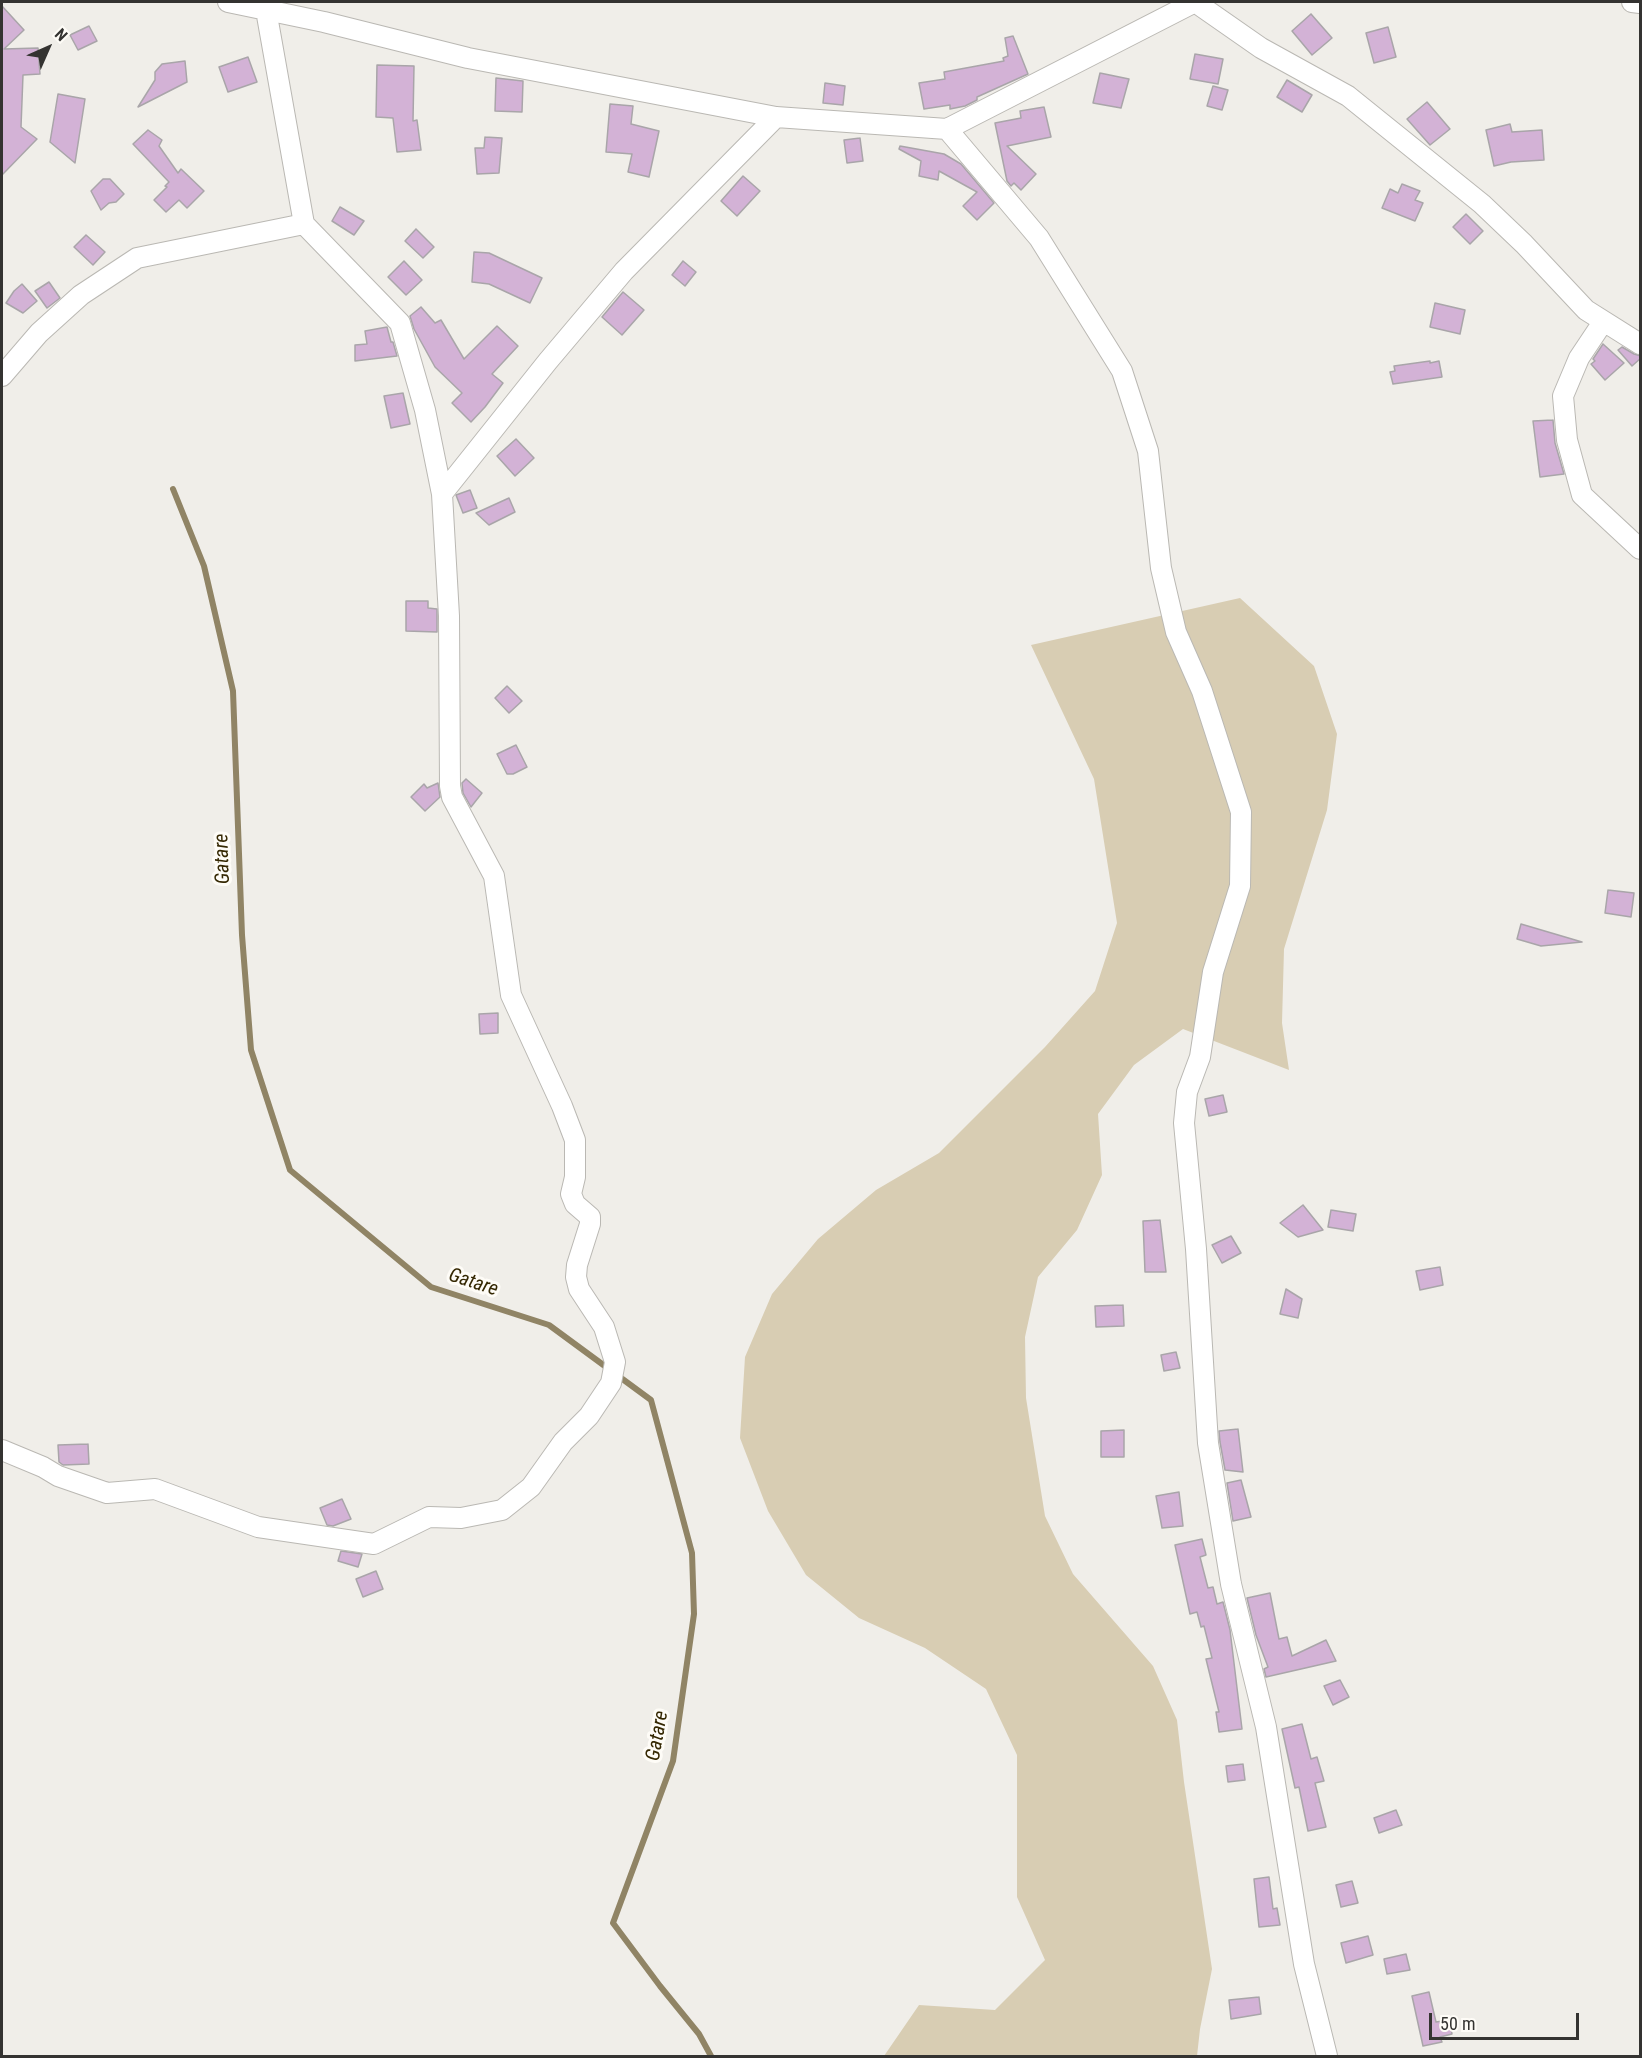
<!DOCTYPE html>
<html>
<head>
<meta charset="utf-8">
<style>
	body { margin:0 }
	#map { position:relative; width:1642px; height:2058px; overflow:hidden; background:#f0eee9; font-family:"Roboto Condensed",sans-serif }
	canvas { display:block }
	.frame { position:absolute; inset:0; border:3px solid #343331; pointer-events:none }
	.north { position:absolute; left:18px; top:18px; width:60px; height:60px; -webkit-text-stroke:4px #fefcf7; paint-order:stroke; rotate:45deg; font-size:16px; font-weight:700; line-height:24px; text-align:center; color:#343331 }
	.north::after { content:''; display:block; margin:auto; width:21px; height:27px; background:#343331; clip-path:polygon(50% 0,100% 100%,50% 72%,0 100%) }
	.scale { position:absolute; left:1429px; top:2013px; width:150px; height:27px; box-sizing:border-box; border:3px solid #343331; border-top:0; padding-left:8px; font-size:18px; line-height:21px; white-space:nowrap; color:#343331; -webkit-text-stroke:4px #fefcf7; paint-order:stroke }
</style>
</head>
<body>
<div id="map">
<canvas width="1642" height="2058"></canvas>
<div class="frame"></div>
<div class="north">N</div>
<div class="scale">50 m</div>
</div>
<script>
const ctx = document.querySelector('canvas').getContext('2d');
ctx.lineJoin = 'round';
function paint(path, color) { ctx.fillStyle = color; ctx.fill(path, 'evenodd'); }
const toPath = rows => new Path2D(rows.map(r => 'M' + r).join(''));
function trace(path, color, width, dash) { ctx.strokeStyle = color; ctx.lineWidth = width; ctx.lineCap = dash ? 'butt' : 'round'; ctx.setLineDash(dash || []); ctx.stroke(path); }
function label(font, color, halo, rows, align = 'center') {
  ctx.font = font + ' "Roboto Condensed",sans-serif'; ctx.lineWidth = 6; ctx.setLineDash([]); ctx.textBaseline = 'middle'; ctx.strokeStyle = halo; ctx.fillStyle = color; for (const [text, x, y, turn = 0] of rows) {
    ctx.save(); ctx.translate(x, y); ctx.rotate((+turn || 0) * Math.PI / 180); ctx.textAlign = isNaN(turn) ? turn : align; if (halo) ctx.strokeText(text, 0, 0); ctx.fillText(text, 0, 0); ctx.restore();
  }
}
paint(toPath([
	[1240,598,1314,666,1337,734,1327,810,1284,949,1282,1023,1289,1070,1183,1029,1134,1065,1098,1114,1102,1175,1077,1230,1038,1277,1025,1337,1026,1398,1045,1516,1073,1574,1153,1666,1177,1720,1184,1782,1212,1969,1200,2029,1197,2056,884,2056,919,2005,995,2010,1045,1960,1017,1897,1017,1755,986,1689,925,1648,859,1618,806,1575,768,1511,740,1438,745,1357,772,1294,818,1239,876,1190,939,1153,1045,1047,1095,991,1117,923,1094,779,1031,645]
]), '#d8cdb3');
trace(toPath([
	[173,489,204,566,233,691,242,935,251,1050,290,1170,431,1287,549,1325,651,1400,692,1553,694,1614,673,1761,613,1923,660,1986,699,2034,711,2056]
]), '#908465', 6);
const building = toPath([
	[2,6,24,30,4,49,38,48,40,74,23,75,21,127,37,139,2,175,2,6],
	[1311,14,1332,38,1312,55,1292,31,1311,14],
	[89,26,97,41,78,50,70,35,89,26],
	[1388,27,1396,57,1374,63,1366,33,1388,27],
	[1013,36,1028,74,977,97,977,100,965,106,950,109,950,105,924,109,919,83,945,79,944,72,1004,61,1003,58,1008,56,1005,38,1013,36],
	[1195,54,1223,59,1218,84,1190,79,1195,54],
	[248,57,257,82,228,92,219,67,248,57],
	[185,61,187,82,138,107,155,80,155,72,162,64,185,61],
	[377,65,414,66,413,121,417,120,421,150,397,152,393,118,376,117,377,65],
	[1100,73,1129,79,1121,108,1093,103,1100,73],
	[496,78,523,81,522,112,495,111,496,78],
	[1287,80,1312,95,1302,112,1277,97,1287,80],
	[825,83,845,86,843,105,823,103,825,83],
	[1213,86,1228,90,1222,110,1207,106,1213,86],
	[58,94,85,99,75,163,50,142,58,94],
	[1427,102,1450,129,1430,145,1407,119,1427,102],
	[610,104,633,106,631,124,659,131,649,177,628,172,632,154,606,152,610,104],
	[1044,107,1051,137,1007,146,1036,174,1021,190,1014,183,1011,186,1007,181,995,123,1021,118,1020,111,1044,107],
	[1510,124,1512,132,1542,130,1544,160,1511,162,1494,166,1486,130,1510,124],
	[148,130,162,140,159,146,178,173,181,169,204,191,187,208,179,200,166,212,154,200,167,187,165,186,169,182,133,144,148,130],
	[485,137,502,138,499,173,477,174,475,148,484,148,485,137],
	[860,138,863,161,847,163,844,140,860,138],
	[900,146,944,154,961,164,994,203,977,220,963,206,977,192,939,171,938,180,919,176,921,161,899,149,900,146],
	[743,176,760,191,737,216,721,201,743,176],
	[103,179,110,179,124,194,116,202,109,203,101,210,91,191,103,179],
	[1402,184,1420,191,1415,200,1423,203,1415,221,1382,208,1390,189,1398,193,1402,184],
	[340,207,364,221,354,235,332,221,340,207],
	[1466,214,1483,231,1470,244,1453,227,1466,214],
	[416,229,434,247,423,258,405,241,416,229],
	[86,235,105,252,93,265,74,247,86,235],
	[474,252,489,253,542,278,530,303,489,284,472,282,474,252],
	[404,261,422,280,406,295,388,277,404,261],
	[683,261,696,272,685,286,672,275,683,261],
	[49,282,60,298,47,308,35,291,49,282],
	[22,284,37,301,23,313,6,303,14,291,22,284],
	[623,292,644,310,622,335,602,317,623,292],
	[1435,303,1465,310,1460,334,1430,327,1435,303],
	[421,307,435,323,441,320,464,359,497,326,518,346,492,374,503,383,485,407,471,422,452,403,462,393,435,367,414,329,410,316,421,307],
	[387,327,391,342,393,342,397,356,355,361,355,345,367,344,365,331,387,327],
	[1603,344,1624,363,1605,380,1591,364,1595,361,1593,359,1603,344],
	[1622,347,1634,354,1641,356,1641,358,1632,366,1618,350,1622,347],
	[1430,361,1430,363,1439,361,1442,377,1393,384,1390,372,1395,371,1394,366,1430,361],
	[403,393,410,424,391,428,384,396,403,393],
	[1553,420,1555,443,1564,474,1540,477,1533,421,1553,420],
	[516,439,534,458,515,476,497,456,516,439],
	[470,490,477,508,463,513,456,495,470,490],
	[509,498,515,512,489,525,476,513,509,498],
	[406,601,428,601,428,608,437,609,437,632,406,631,406,601],
	[507,686,522,701,509,713,495,698,507,686],
	[516,745,527,767,513,774,507,774,497,754,516,745],
	[466,779,482,793,471,807,463,793,462,783,466,779],
	[438,783,440,797,425,811,411,797,424,784,427,788,438,783],
	[1608,890,1634,893,1631,917,1605,913,1608,890],
	[1521,924,1582,942,1541,946,1517,939,1521,924],
	[498,1013,498,1033,480,1034,479,1014,498,1013],
	[1223,1095,1227,1112,1209,1116,1205,1099,1223,1095],
	[1303,1205,1323,1230,1298,1237,1280,1223,1303,1205],
	[1331,1210,1356,1214,1353,1231,1328,1227,1331,1210],
	[1160,1220,1166,1272,1145,1272,1143,1221,1160,1220],
	[1231,1236,1241,1253,1222,1263,1212,1245,1231,1236],
	[1440,1267,1443,1285,1420,1290,1416,1271,1440,1267],
	[1286,1289,1302,1299,1298,1318,1280,1314,1286,1289],
	[1123,1305,1124,1326,1096,1327,1095,1306,1123,1305],
	[1176,1352,1180,1368,1164,1371,1161,1355,1176,1352],
	[1238,1429,1243,1472,1225,1470,1220,1442,1219,1431,1238,1429],
	[1124,1430,1124,1457,1101,1457,1101,1431,1124,1430],
	[88,1444,89,1464,63,1465,59,1462,58,1445,88,1444],
	[1241,1480,1251,1517,1233,1521,1227,1483,1241,1480],
	[1179,1492,1183,1526,1162,1528,1156,1496,1179,1492],
	[342,1499,351,1519,333,1526,327,1525,320,1508,342,1499],
	[1202,1539,1206,1555,1200,1557,1208,1588,1213,1587,1217,1604,1223,1602,1230,1630,1242,1729,1219,1732,1216,1712,1219,1712,1206,1659,1212,1658,1204,1626,1201,1627,1197,1612,1190,1614,1175,1545,1202,1539],
	[341,1551,362,1554,358,1567,338,1561,341,1551],
	[376,1571,383,1589,363,1597,356,1579,376,1571],
	[1270,1593,1279,1639,1287,1637,1292,1656,1326,1640,1336,1661,1266,1677,1264,1669,1268,1667,1256,1635,1247,1598,1270,1593],
	[1340,1680,1349,1697,1333,1705,1324,1686,1340,1680],
	[1302,1724,1311,1759,1317,1757,1324,1781,1315,1783,1326,1827,1308,1831,1299,1787,1295,1788,1282,1729,1302,1724],
	[1243,1764,1245,1780,1228,1782,1226,1766,1243,1764],
	[1396,1810,1402,1825,1379,1833,1374,1818,1396,1810],
	[1269,1877,1273,1909,1277,1908,1280,1925,1259,1927,1254,1879,1269,1877],
	[1352,1881,1358,1903,1341,1907,1336,1885,1352,1881],
	[1368,1936,1373,1955,1346,1963,1341,1943,1368,1936],
	[1406,1954,1410,1970,1387,1974,1384,1959,1406,1954],
	[1429,1992,1436,2022,1449,2020,1452,2034,1440,2037,1442,2042,1423,2046,1412,1996,1429,1992],
	[1259,1997,1261,2014,1231,2019,1229,2000,1259,1997]
]);
paint(building, '#d3b2d6');
trace(building, '#a9a5a9', 1.5);
const minor = toPath([
	[228,2,324,22,468,58,776,117,947,129,1195,2],
	[1195,2,1261,48,1348,96,1482,204,1524,244,1586,310,1640,344],
	[1632,2,1640,3],
	[266,10,304,224,400,323,425,410,442,494],
	[947,129,1039,238,1122,371,1148,451,1161,568,1176,632,1202,691,1241,812,1240,886,1213,972,1200,1057,1187,1092,1184,1123,1196,1249,1208,1443,1231,1584,1266,1727,1304,1964,1327,2056],
	[1603,322,1579,358,1563,396,1567,440,1582,495,1640,549],
	[2,376,39,333,81,295,137,258,304,224],
	[2,1450,43,1467,58,1476,107,1493,155,1489,258,1527,374,1544,429,1517,461,1518,502,1510,531,1487,563,1442,589,1416,611,1383,615,1362,604,1327,579,1289,576,1277,577,1265,590,1224,590,1217,575,1204,571,1194,575,1177,575,1140,562,1106,511,995,494,876,452,797,450,786,449,616,442,494,548,361,624,271,776,117]
]);
trace(minor, '#bab8b3', 22);
trace(minor, '#fff', 20);
label('italic 20px', '#352803', '#fefcf7', [
	["Gatare",223,859,-92],
	["Gatare",473,1283,18],
	["Gatare",658,1736,-80]
]);
</script>
</body>
</html>
